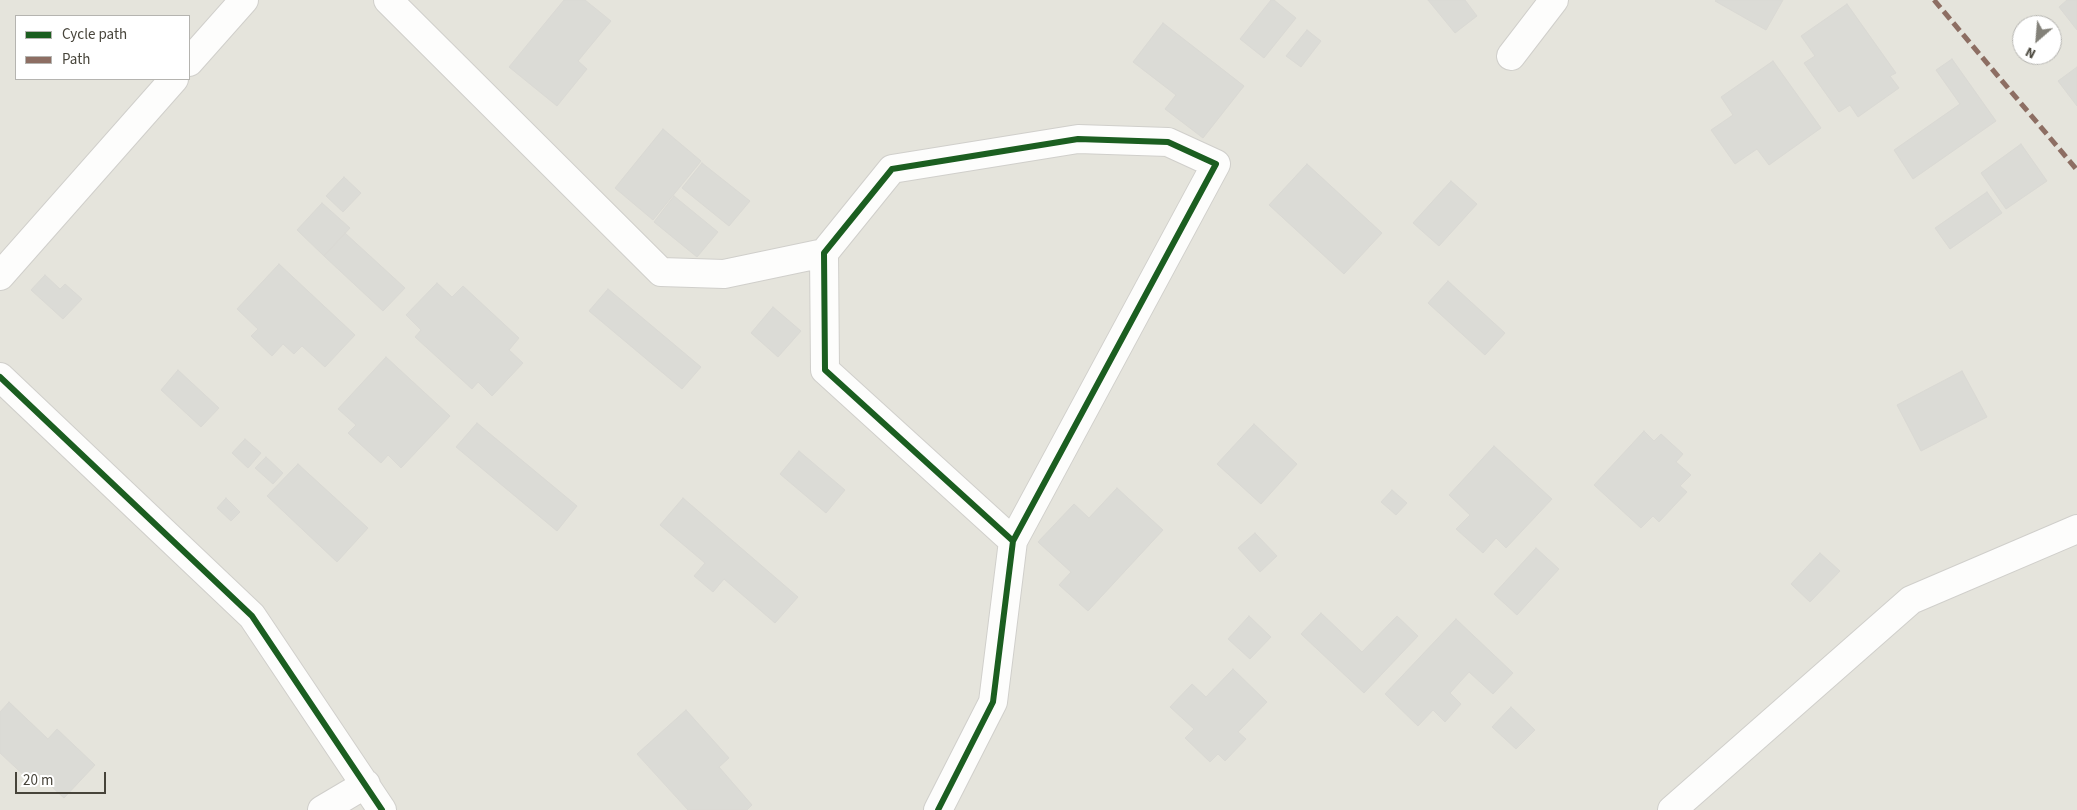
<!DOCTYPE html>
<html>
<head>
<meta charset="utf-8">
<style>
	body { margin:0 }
	#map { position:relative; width:2077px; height:810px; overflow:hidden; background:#f2f2ee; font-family:"Source Sans 3",sans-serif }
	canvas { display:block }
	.legend { position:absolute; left:15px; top:15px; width:175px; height:65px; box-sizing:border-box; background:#fff; border:1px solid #b5b4b0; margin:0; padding:6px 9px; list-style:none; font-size:15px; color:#47443a }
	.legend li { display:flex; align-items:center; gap:10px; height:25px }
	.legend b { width:25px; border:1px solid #b5b4b0 }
	.north { position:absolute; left:2012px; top:15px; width:50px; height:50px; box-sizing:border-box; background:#fff; border:1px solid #b5b4b0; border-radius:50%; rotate:207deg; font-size:14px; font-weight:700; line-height:20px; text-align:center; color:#47443a }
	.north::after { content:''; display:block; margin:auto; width:18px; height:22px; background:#838179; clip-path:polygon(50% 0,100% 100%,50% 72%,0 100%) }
	.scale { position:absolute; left:15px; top:772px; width:91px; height:22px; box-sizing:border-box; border:2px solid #47443a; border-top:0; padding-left:6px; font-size:15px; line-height:18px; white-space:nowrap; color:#47443a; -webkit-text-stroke:4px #fff; paint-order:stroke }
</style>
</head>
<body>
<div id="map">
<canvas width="2077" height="810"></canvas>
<ul class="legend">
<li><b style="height:6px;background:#1b5e20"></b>Cycle path</li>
<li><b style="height:6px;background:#8d6e63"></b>Path</li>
</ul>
<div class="north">N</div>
<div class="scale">20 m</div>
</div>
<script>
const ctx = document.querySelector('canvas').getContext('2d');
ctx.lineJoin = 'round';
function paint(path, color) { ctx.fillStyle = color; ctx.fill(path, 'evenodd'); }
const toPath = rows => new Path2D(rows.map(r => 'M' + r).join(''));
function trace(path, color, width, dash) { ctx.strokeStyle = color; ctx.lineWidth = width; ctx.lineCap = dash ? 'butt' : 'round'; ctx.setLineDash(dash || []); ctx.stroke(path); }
paint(toPath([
	[0,0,2077,0,2077,810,0,810],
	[16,16,189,16,189,79,16,79],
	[2022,25,2052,25,2052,55,2022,55]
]), '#e5e4dc');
const building = toPath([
	[564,0,585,0,611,21,578,61,587,69,557,106,509,67,564,0],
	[1271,0,1274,0,1296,18,1264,58,1240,39,1271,0],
	[1428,0,1465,0,1477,16,1455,33,1428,0],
	[1716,0,1783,0,1766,30,1715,1,1716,0],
	[2067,0,2077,0,2077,30,2059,7,2067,0],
	[1847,4,1896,73,1890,76,1899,88,1858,117,1850,105,1839,112,1804,63,1815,56,1801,36,1847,4],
	[1163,23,1244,86,1203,138,1165,109,1176,95,1133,62,1163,23],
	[1307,30,1321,41,1301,67,1286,56,1307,30],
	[1952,59,1996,121,1913,179,1894,150,1960,104,1936,70,1952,59],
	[1773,61,1821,128,1769,165,1757,149,1735,164,1711,130,1733,115,1721,97,1773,61],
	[2077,67,2077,106,2058,81,2077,67],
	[663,129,701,161,653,220,615,188,663,129],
	[2021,144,2047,181,2006,209,1981,173,2021,144],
	[702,163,750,201,729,226,682,188,702,163],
	[1307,164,1382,233,1344,274,1269,205,1307,164],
	[344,177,361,193,343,212,326,196,344,177],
	[1451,181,1477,204,1439,246,1413,223,1451,181],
	[1987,192,2002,213,1950,249,1935,228,1987,192],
	[674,196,718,232,697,257,654,222,674,196],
	[322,203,350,228,324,256,297,230,322,203],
	[345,233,405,288,383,311,324,256,345,233],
	[279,264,355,335,325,367,302,346,294,354,283,344,272,356,251,336,258,329,237,309,279,264],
	[45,275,60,289,65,284,82,299,63,319,31,290,45,275],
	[1448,281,1505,333,1485,355,1428,303,1448,281],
	[437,283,452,297,463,286,519,338,509,350,523,363,492,396,478,382,472,389,415,337,421,330,406,315,437,283],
	[608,289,701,367,682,389,589,311,608,289],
	[773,307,801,331,778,357,751,333,773,307],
	[386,357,450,416,401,468,388,455,381,463,348,433,356,425,338,409,386,357],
	[178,370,219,408,201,427,161,390,178,370],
	[1962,371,1987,417,1921,451,1897,405,1962,371],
	[477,423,577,506,557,531,456,447,477,423],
	[1254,424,1297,464,1261,504,1217,464,1254,424],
	[1644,431,1654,441,1661,434,1683,454,1676,462,1691,475,1680,486,1687,492,1659,522,1653,516,1641,528,1594,485,1644,431],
	[245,439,261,453,248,468,232,453,245,439],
	[1494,446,1552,499,1506,548,1496,538,1483,553,1456,529,1470,515,1449,495,1494,446],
	[799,451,845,490,826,513,780,474,799,451],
	[266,457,283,473,273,484,255,468,266,457],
	[298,464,368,528,337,562,267,496,298,464],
	[1117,488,1163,530,1088,611,1059,585,1071,572,1038,542,1074,504,1089,518,1117,488],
	[1392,490,1407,503,1396,515,1381,502,1392,490],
	[226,498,240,512,231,521,217,508,226,498],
	[683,498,798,597,775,623,724,579,713,592,694,576,705,563,660,525,683,498],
	[1255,533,1277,556,1260,572,1238,548,1255,533],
	[1536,548,1559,569,1517,615,1494,594,1536,548],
	[1820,553,1840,571,1810,602,1791,584,1820,553],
	[1321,613,1362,652,1397,616,1418,636,1364,693,1301,634,1321,613],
	[1249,616,1271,637,1250,659,1228,639,1249,616],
	[1456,619,1513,673,1493,694,1469,672,1450,693,1461,704,1445,722,1433,710,1418,726,1385,694,1456,619],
	[1233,669,1267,702,1238,732,1246,739,1225,761,1218,754,1210,762,1185,738,1194,729,1170,707,1192,684,1206,697,1233,669],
	[9,702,48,739,57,729,95,765,64,798,37,773,29,780,0,753,0,712,9,702],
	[1511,707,1535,730,1516,749,1492,727,1511,707],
	[686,710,729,758,719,767,752,805,747,810,688,810,637,754,686,710]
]);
paint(building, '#dbdbd6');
trace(building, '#dad9d4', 1);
const minor = toPath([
	[388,0,661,272,724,274,824,253],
	[1511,56,1554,0],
	[189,62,244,0],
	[0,276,174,79],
	[0,377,252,616,382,810],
	[322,810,366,784],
	[938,810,993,702,1013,541,825,370,824,253,892,169,1078,139,1168,142,1216,164,1013,541],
	[1672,810,1911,600,2077,529]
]);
trace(minor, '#d0cfcb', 30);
trace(minor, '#fdfdfc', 28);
trace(toPath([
	[1934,0,2077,170]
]), '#8d6e63', 5, [10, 5]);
trace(toPath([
	[0,377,252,616,382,810],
	[938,810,993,702,1013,541,825,370,824,253,892,169,1078,139,1168,142,1216,164,1013,541]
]), '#1b5e20', 6);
</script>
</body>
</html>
